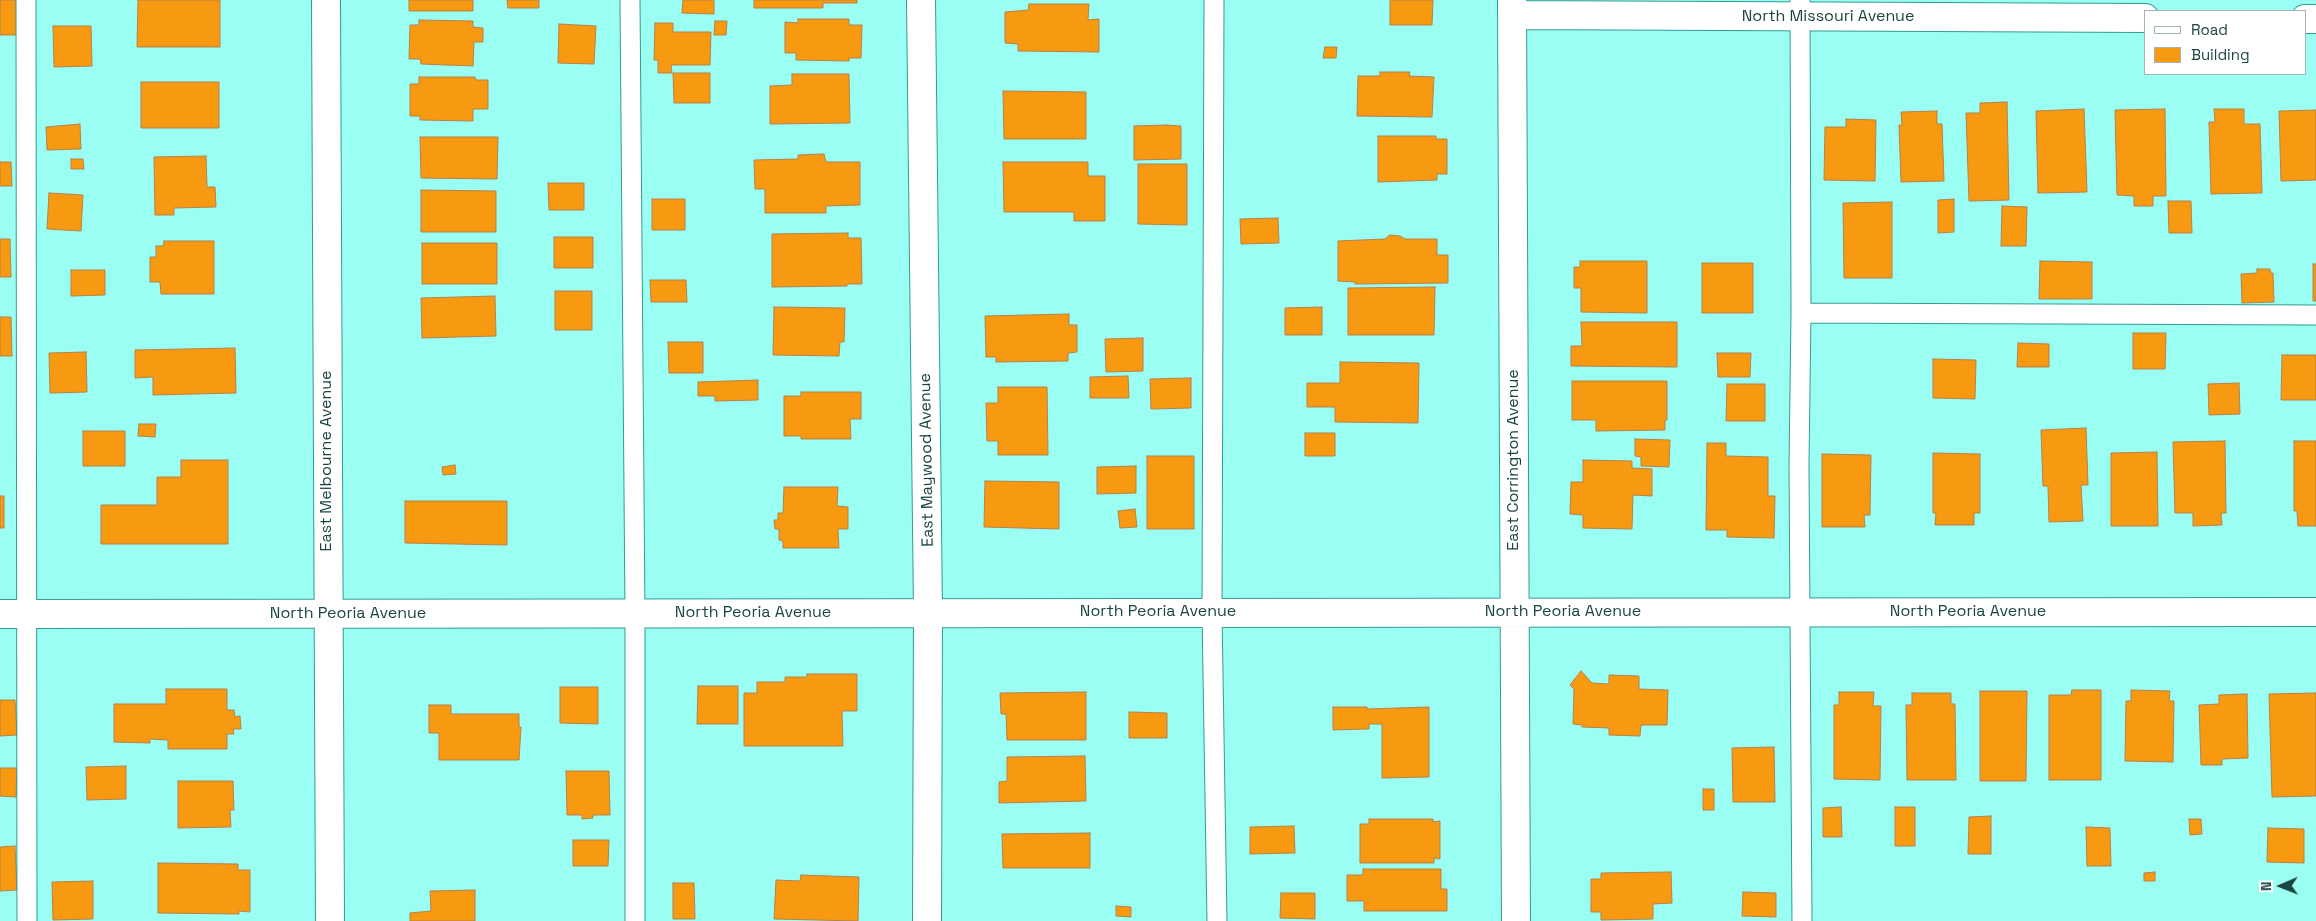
<!DOCTYPE html>
<html>
<head>
<meta charset="utf-8">
<style>
	body { margin:0 }
	#map { position:relative; width:2316px; height:921px; overflow:hidden; background:#9afef2; font-family:"Space Grotesk",sans-serif }
	canvas { display:block }
	.legend { position:absolute; left:2144px; top:10px; width:162px; height:65px; box-sizing:border-box; background:#fff; border:1px solid #a3b5b3; margin:0; padding:6px 9px; list-style:none; font-size:15px; color:#1a4541 }
	.legend li { display:flex; align-items:center; gap:10px; height:25px }
	.legend b { width:25px; border:1px solid #a3b5b3 }
	.north { position:absolute; left:2256px; top:861px; width:50px; height:50px; -webkit-text-stroke:4px #fff; paint-order:stroke; rotate:269deg; font-size:14px; font-weight:700; line-height:20px; text-align:center; color:#1a4541 }
	.north::after { content:''; display:block; margin:auto; width:18px; height:22px; background:#1a4541; clip-path:polygon(50% 0,100% 100%,50% 72%,0 100%) }
</style>
</head>
<body>
<div id="map">
<canvas width="2316" height="921"></canvas>
<ul class="legend">
<li><b style="height:6px;background:#fff"></b>Road</li>
<li><b style="height:14px;background:#f89a11"></b>Building</li>
</ul>
<div class="north">N</div>
</div>
<script>
const ctx = document.querySelector('canvas').getContext('2d');
ctx.lineJoin = 'round';
function paint(path, color) { ctx.fillStyle = color; ctx.fill(path, 'evenodd'); }
const toPath = rows => new Path2D(rows.map(r => 'M' + r).join(''));
function trace(path, color, width, dash) { ctx.strokeStyle = color; ctx.lineWidth = width; ctx.lineCap = dash ? 'butt' : 'round'; ctx.setLineDash(dash || []); ctx.stroke(path); }
function label(font, color, halo, rows, align = 'center') {
  ctx.font = font + ' "Space Grotesk",sans-serif'; ctx.lineWidth = 4.5; ctx.setLineDash([]); ctx.textBaseline = 'middle'; ctx.strokeStyle = halo; ctx.fillStyle = color; for (const [text, x, y, turn = 0] of rows) {
    ctx.save(); ctx.translate(x, y); ctx.rotate((+turn || 0) * Math.PI / 180); ctx.textAlign = isNaN(turn) ? turn : align; if (halo) ctx.strokeText(text, 0, 0); ctx.fillText(text, 0, 0); ctx.restore();
  }
}
const building = toPath([
	[0,0,17,0,17,35,0,35,0,0],
	[138,0,220,0,220,47,137,47,138,0],
	[409,0,473,0,473,11,409,11,409,0],
	[507,0,539,0,539,8,508,8,507,0],
	[683,0,714,0,714,14,682,13,683,0],
	[754,0,857,0,857,3,823,3,823,8,754,8,754,0],
	[1390,0,1433,0,1432,25,1390,25,1390,0],
	[1029,4,1089,4,1088,20,1099,19,1099,52,1018,51,1018,44,1005,43,1005,12,1028,10,1029,4],
	[798,19,849,19,849,25,862,25,861,58,849,58,849,61,796,60,796,53,785,53,785,22,798,23,798,19],
	[419,20,473,21,473,27,483,28,483,42,474,42,473,66,421,64,420,59,409,59,410,25,419,25,419,20],
	[715,21,727,21,726,35,714,35,715,21],
	[655,23,673,23,673,32,711,32,710,65,671,65,672,73,658,73,658,60,654,60,655,23],
	[559,24,596,26,594,64,558,63,559,24],
	[53,26,91,26,92,66,54,67,53,26],
	[1325,47,1337,47,1336,58,1323,58,1325,47],
	[1380,72,1410,72,1409,76,1434,77,1432,117,1357,116,1358,76,1380,76,1380,72],
	[673,73,710,73,710,103,674,103,673,73],
	[792,74,849,74,850,123,770,124,770,86,792,85,792,74],
	[419,77,475,77,476,80,488,80,488,109,473,109,473,121,420,120,420,116,410,116,410,84,419,84,419,77],
	[141,82,219,82,219,128,141,128,141,82],
	[1003,91,1086,92,1086,139,1004,139,1003,91],
	[2007,102,2009,200,1969,201,1966,113,1980,113,1980,103,2007,102],
	[2084,109,2087,192,2038,193,2036,111,2084,109],
	[2165,109,2166,196,2153,196,2153,206,2134,206,2134,196,2117,195,2115,110,2165,109],
	[2214,109,2244,109,2244,124,2260,124,2262,193,2211,194,2209,122,2215,122,2214,109],
	[2316,110,2316,180,2281,181,2279,111,2316,110],
	[1937,111,1937,124,1942,124,1944,181,1901,182,1899,125,1902,125,1901,112,1937,111],
	[1846,119,1876,120,1875,181,1824,180,1825,127,1846,127,1846,119],
	[80,124,81,149,47,150,46,127,80,124],
	[1166,125,1181,126,1181,159,1134,160,1134,126,1166,125],
	[1378,136,1436,136,1436,139,1447,139,1447,174,1437,174,1437,180,1378,182,1378,136],
	[420,137,498,137,497,179,421,178,420,137],
	[824,154,826,162,860,162,860,205,826,206,826,213,765,213,765,189,755,189,754,160,798,159,798,155,824,154],
	[206,156,207,187,215,187,216,207,174,208,174,215,155,215,154,157,206,156],
	[71,159,83,159,84,169,71,169,71,159],
	[0,162,11,162,12,186,0,186,0,162],
	[1003,162,1088,162,1088,176,1105,176,1105,221,1074,221,1074,212,1004,212,1003,162],
	[1138,164,1187,164,1187,225,1138,224,1138,164],
	[548,183,584,183,584,210,549,210,548,183],
	[421,190,496,191,496,232,421,232,421,190],
	[49,193,83,195,81,231,47,229,49,193],
	[652,199,685,199,685,230,652,230,652,199],
	[1954,199,1954,232,1938,233,1938,200,1954,199],
	[2168,201,2191,201,2192,233,2169,233,2168,201],
	[1892,202,1892,278,1844,278,1843,203,1892,202],
	[2002,206,2027,207,2026,246,2001,246,2002,206],
	[1278,218,1279,243,1241,244,1240,219,1278,218],
	[848,233,848,238,861,238,862,284,847,284,847,286,772,287,772,234,848,233],
	[1390,235,1400,236,1405,239,1437,239,1437,255,1448,255,1448,283,1355,284,1355,282,1338,281,1338,241,1385,239,1390,235],
	[554,237,593,237,593,268,554,268,554,237],
	[0,239,10,239,11,277,0,277,0,239],
	[164,241,214,241,214,294,161,294,160,282,150,282,150,257,156,257,156,246,163,246,164,241],
	[422,243,497,243,497,284,422,284,422,243],
	[1580,261,1647,261,1647,313,1581,312,1581,288,1574,288,1574,267,1580,267,1580,261],
	[2040,261,2092,262,2092,299,2039,299,2040,261],
	[1702,263,1753,263,1753,313,1702,313,1702,263],
	[2313,264,2316,264,2316,301,2313,301,2313,264],
	[2257,269,2270,269,2271,273,2273,273,2274,302,2242,303,2241,274,2257,273,2257,269],
	[71,270,105,270,105,295,71,296,71,270],
	[650,280,686,280,687,302,651,302,650,280],
	[1435,287,1434,335,1348,335,1348,288,1435,287],
	[555,291,592,291,592,330,555,330,555,291],
	[495,296,496,336,422,338,421,298,495,296],
	[774,307,845,308,844,342,840,342,839,356,773,355,774,307],
	[1322,307,1322,335,1285,335,1285,308,1322,307],
	[1069,314,1069,325,1077,325,1077,352,1068,353,1068,361,996,362,996,357,986,357,985,316,1069,314],
	[0,317,11,317,12,356,0,356,0,317],
	[1581,322,1677,322,1677,367,1571,366,1571,346,1582,346,1581,322],
	[2133,333,2166,333,2165,369,2133,369,2133,333],
	[1143,338,1143,371,1106,372,1105,339,1143,338],
	[668,342,703,342,703,373,669,373,668,342],
	[2018,343,2049,344,2049,367,2017,367,2018,343],
	[235,348,236,393,153,395,153,377,135,378,135,350,235,348],
	[86,352,87,392,50,393,49,353,86,352],
	[1717,353,1751,353,1750,377,1718,377,1717,353],
	[2282,355,2316,355,2316,400,2281,400,2282,355],
	[1933,359,1976,360,1975,399,1933,398,1933,359],
	[1340,362,1419,363,1418,423,1335,422,1335,407,1307,407,1307,383,1340,383,1340,362],
	[1128,376,1129,398,1090,398,1090,377,1128,376],
	[1191,378,1191,408,1151,409,1150,379,1191,378],
	[758,380,758,400,715,401,715,396,698,396,698,382,758,380],
	[1572,381,1667,381,1667,420,1665,420,1665,430,1596,431,1596,420,1572,420,1572,381],
	[2239,383,2240,414,2209,415,2208,384,2239,383],
	[1727,384,1765,384,1765,421,1726,421,1727,384],
	[998,387,1047,387,1048,455,998,455,998,441,987,441,986,403,998,403,998,387],
	[801,392,861,392,861,419,850,419,851,439,801,439,801,436,784,436,784,396,801,396,801,392],
	[139,424,156,424,155,437,138,436,139,424],
	[2086,428,2088,485,2081,485,2083,521,2049,522,2048,486,2043,486,2041,430,2086,428],
	[83,431,125,431,125,466,83,466,83,431],
	[1305,433,1335,433,1335,456,1305,456,1305,433],
	[1635,439,1670,440,1669,467,1641,466,1641,457,1635,456,1635,439],
	[2225,441,2226,513,2221,513,2222,525,2193,526,2193,513,2175,513,2173,442,2225,441],
	[2294,441,2316,441,2316,526,2298,526,2297,511,2294,511,2294,441],
	[1707,443,1726,443,1726,456,1768,457,1768,496,1775,496,1774,538,1727,537,1727,530,1706,530,1707,443],
	[2157,452,2158,526,2111,526,2111,453,2157,452],
	[1933,453,1980,454,1980,513,1974,513,1974,525,1935,525,1936,513,1933,513,1933,453],
	[1822,454,1871,455,1870,515,1864,515,1865,527,1822,527,1822,454],
	[1147,456,1194,456,1194,529,1147,529,1147,456],
	[181,460,228,460,228,544,101,544,101,505,157,505,157,477,181,477,181,460],
	[1583,460,1632,461,1632,468,1652,469,1652,496,1633,495,1632,529,1583,528,1583,515,1570,514,1571,482,1583,482,1583,460],
	[455,465,456,474,443,475,442,467,455,465],
	[1136,466,1136,493,1097,494,1097,467,1136,466],
	[985,481,1059,482,1059,529,984,527,985,481],
	[784,487,838,487,837,506,848,507,848,529,838,529,839,548,783,548,783,541,779,540,779,529,775,529,774,520,778,520,778,513,783,513,784,487],
	[0,496,4,496,4,528,0,528,0,496],
	[405,501,507,501,507,545,405,543,405,501],
	[1135,509,1137,527,1120,528,1118,511,1135,509],
	[1581,671,1592,683,1609,684,1609,675,1639,676,1639,689,1668,690,1667,725,1641,725,1640,736,1609,735,1609,728,1582,727,1582,725,1573,724,1574,689,1570,685,1581,671],
	[807,674,857,674,857,711,842,711,843,746,744,746,744,693,757,693,757,682,785,682,785,677,807,677,807,674],
	[698,686,738,686,738,724,697,724,698,686],
	[560,687,598,687,598,724,560,723,560,687],
	[166,689,227,689,227,710,234,710,235,717,240,716,241,729,233,729,234,734,227,734,227,749,168,749,168,740,150,739,150,743,114,742,114,704,166,704,166,689],
	[2072,690,2101,690,2101,780,2049,780,2049,695,2071,695,2072,690],
	[2131,690,2170,691,2169,701,2174,701,2173,762,2125,761,2126,701,2131,701,2131,690],
	[1980,691,2027,691,2026,781,1980,781,1980,691],
	[1086,692,1086,740,1007,740,1006,714,1001,714,1000,693,1086,692],
	[1839,692,1874,692,1873,706,1881,706,1880,780,1834,779,1834,705,1839,705,1839,692],
	[1912,693,1951,693,1951,704,1955,704,1956,780,1907,780,1906,705,1912,705,1912,693],
	[2316,693,2316,796,2272,797,2269,694,2316,693],
	[2247,694,2248,758,2222,759,2222,765,2201,765,2199,705,2219,704,2219,695,2247,694],
	[0,700,15,700,17,735,0,736,0,700],
	[429,705,451,705,451,714,519,714,519,727,521,727,519,760,439,760,439,733,429,733,429,705],
	[1333,707,1367,707,1367,709,1429,707,1429,777,1382,778,1382,724,1369,724,1369,729,1333,730,1333,707],
	[1129,712,1167,713,1167,738,1129,738,1129,712],
	[1774,747,1775,802,1733,802,1732,748,1774,747],
	[1085,756,1086,801,999,803,999,782,1007,781,1007,757,1085,756],
	[126,766,126,799,87,800,86,767,126,766],
	[0,768,17,768,16,797,0,796,0,768],
	[566,771,609,771,610,815,593,815,593,818,582,819,582,815,567,815,566,771],
	[178,781,233,781,234,810,230,810,231,827,178,828,178,781],
	[1703,789,1714,789,1714,810,1703,810,1703,789],
	[1841,807,1842,837,1823,837,1823,808,1841,807],
	[1895,807,1915,807,1915,846,1895,846,1895,807],
	[1991,816,1991,854,1968,854,1969,817,1991,816],
	[1369,819,1433,819,1433,822,1440,821,1440,859,1434,858,1434,863,1360,863,1360,824,1369,824,1369,819],
	[2189,819,2201,819,2202,834,2190,835,2189,819],
	[1294,826,1295,853,1250,854,1250,827,1294,826],
	[2086,827,2110,828,2111,866,2087,866,2086,827],
	[2268,828,2304,829,2304,863,2267,862,2268,828],
	[1090,833,1090,868,1003,868,1002,834,1090,833],
	[573,840,609,840,608,866,573,866,573,840],
	[15,846,17,890,0,891,0,847,15,846],
	[158,863,238,864,238,870,250,870,250,912,239,911,239,914,158,913,158,863],
	[1363,869,1441,869,1441,889,1447,889,1447,911,1364,911,1364,901,1347,901,1347,875,1363,875,1363,869],
	[1671,872,1672,903,1653,904,1653,919,1601,920,1601,912,1591,912,1591,879,1601,879,1601,873,1671,872],
	[2155,872,2155,881,2144,881,2144,873,2155,872],
	[801,875,859,877,858,921,774,919,776,880,800,881,801,875],
	[93,881,93,919,53,920,52,882,93,881],
	[673,883,694,883,695,919,673,919,673,883],
	[475,890,475,921,410,921,410,913,431,911,430,891,475,890],
	[1743,892,1776,893,1776,917,1742,916,1743,892],
	[1281,893,1315,893,1315,919,1280,918,1281,893],
	[1116,906,1131,907,1131,917,1116,916,1116,906]
]);
paint(building, '#f89a11');
trace(building, '#b5814a', 1);
const service = toPath([
	[26,0,27,921],
	[630,0,635,613,635,921],
	[1214,0,1212,612,1217,921],
	[1800,0,1801,313,1799,465,1802,921],
	[1801,313,2316,315]
]);
const minor = toPath([
	[326,0,330,921],
	[921,0,928,612,927,921],
	[1512,0,1516,921],
	[1512,15,2145,18],
	[2305,19,2316,19],
	[0,614,2316,612]
]);
trace(service, '#329c93', 21);
trace(minor, '#329c93', 30);
trace(service, '#fff', 19);
trace(minor, '#fff', 28);
label('16px', '#1a4541', '#fff', [
	["North Missouri Avenue",1828,17],
	["East Maywood Avenue",927,460,-91],
	["East Corrington Avenue",1514,460,-90],
	["East Melbourne Avenue",327,461,-90],
	["North Peoria Avenue",1158,612],
	["North Peoria Avenue",1563,612],
	["North Peoria Avenue",1968,612],
	["North Peoria Avenue",753,613],
	["North Peoria Avenue",348,614]
]);
</script>
</body>
</html>
